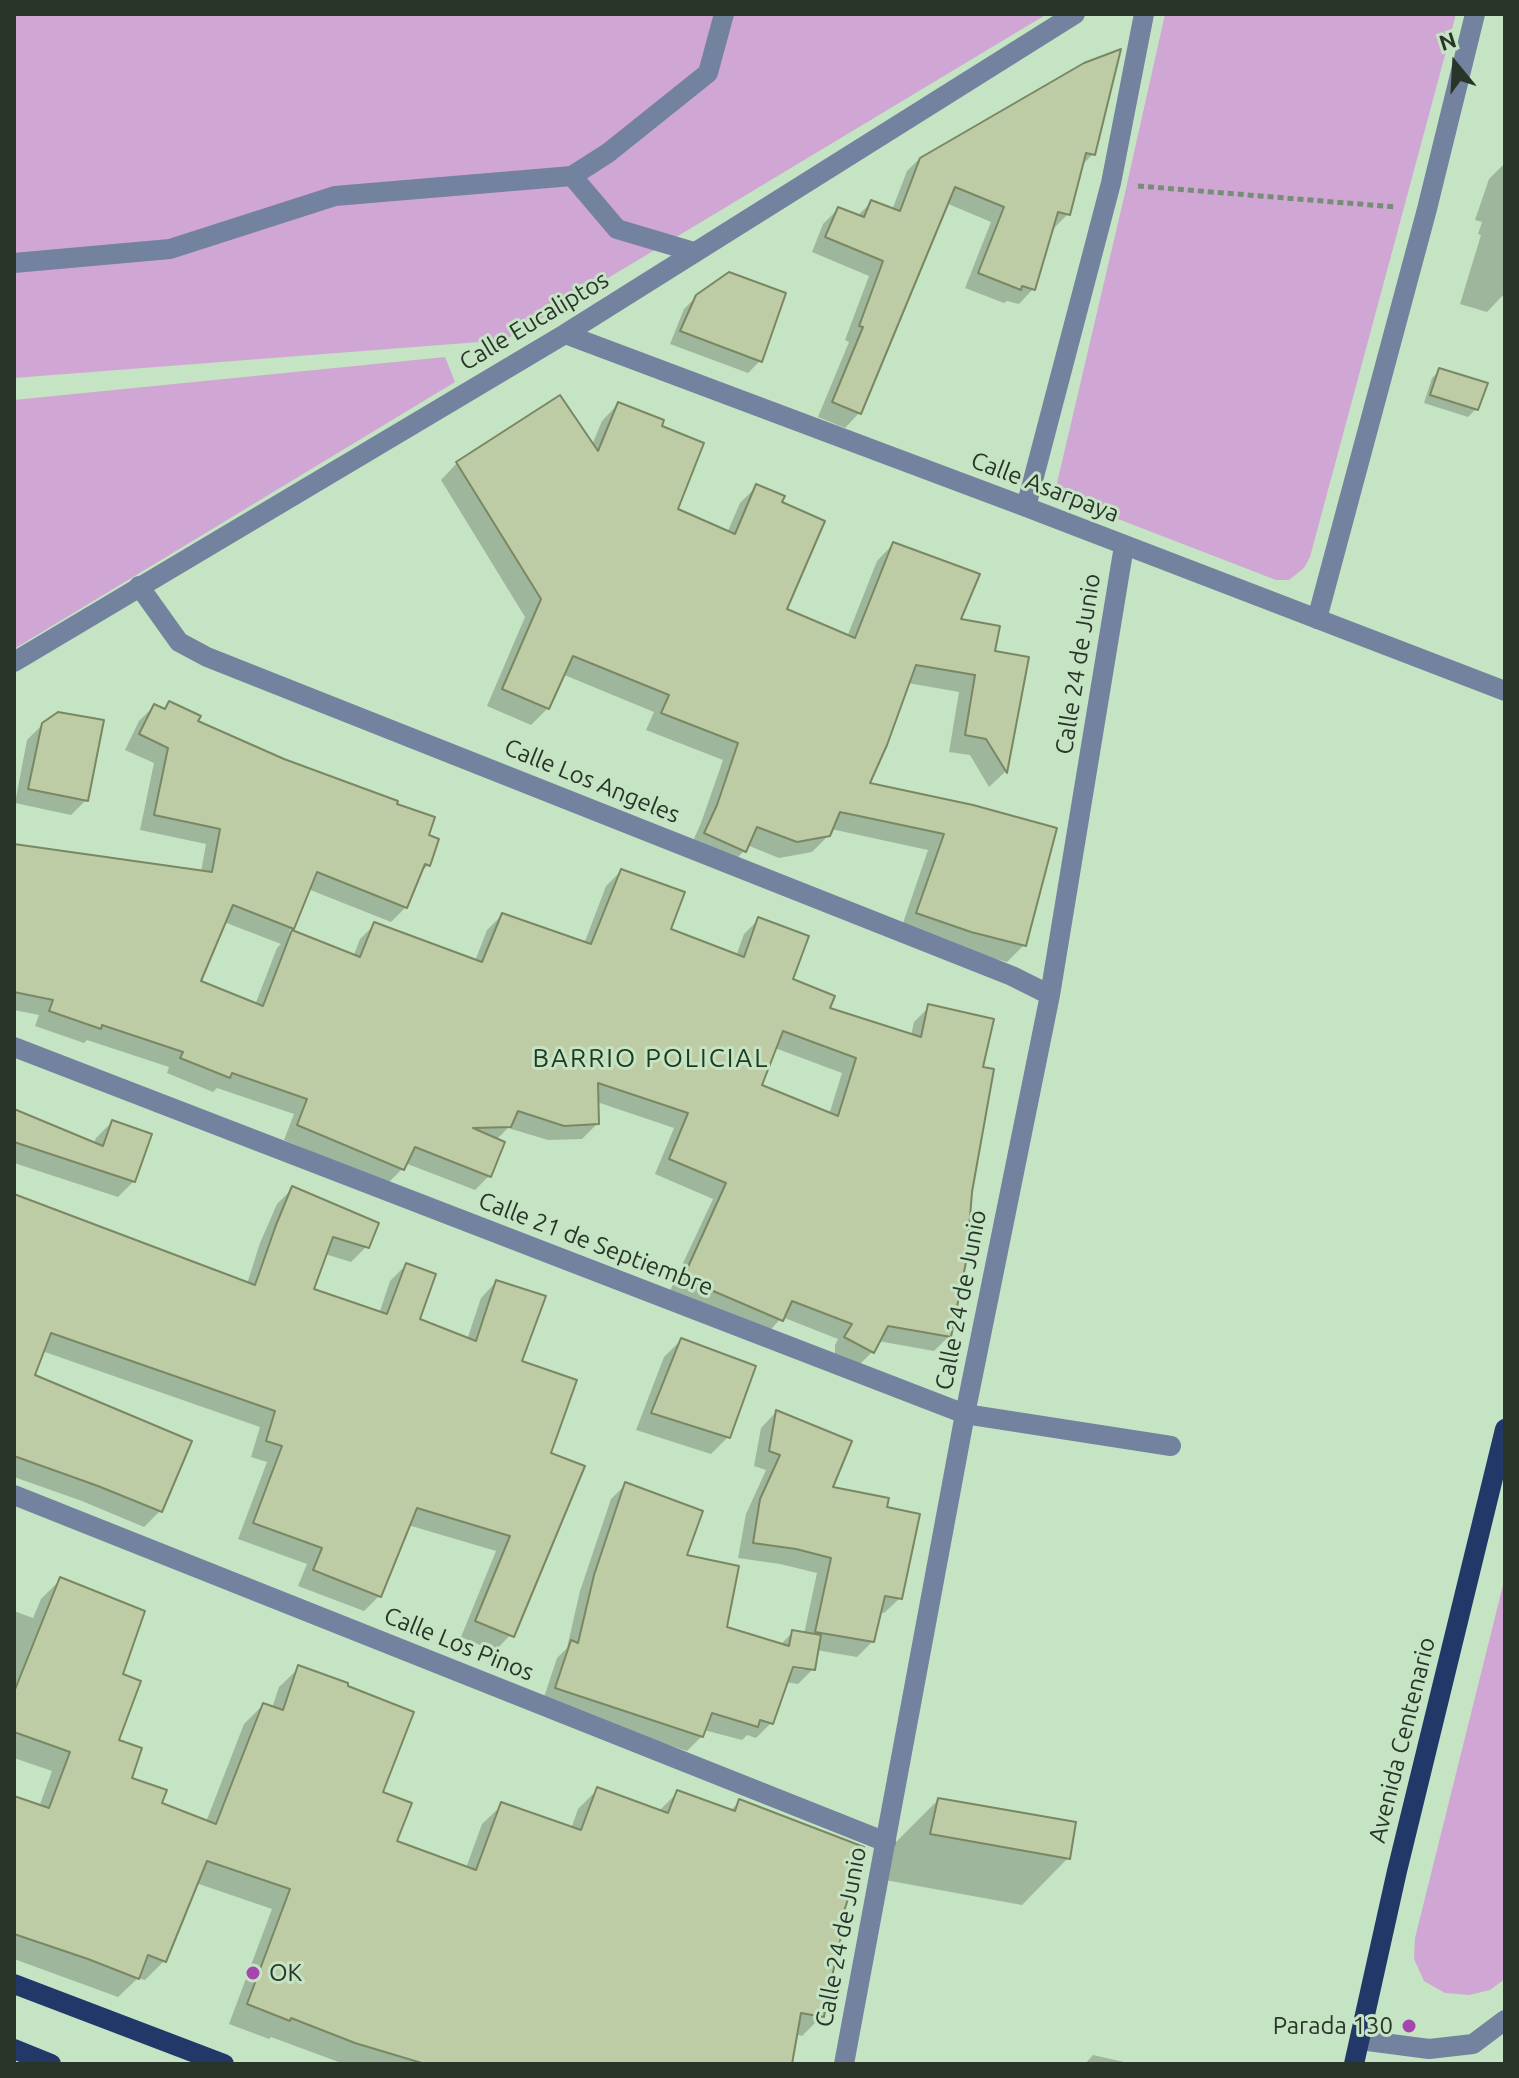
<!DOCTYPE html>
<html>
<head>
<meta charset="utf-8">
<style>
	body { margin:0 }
	#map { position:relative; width:1519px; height:2078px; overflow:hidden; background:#c5e4c4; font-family:Ubuntu,sans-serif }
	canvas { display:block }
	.frame { position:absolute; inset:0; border:16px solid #293529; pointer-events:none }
	.north { position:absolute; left:1415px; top:24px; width:80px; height:80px; -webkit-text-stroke:6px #c5e4c4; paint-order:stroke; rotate:342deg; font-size:22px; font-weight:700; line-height:32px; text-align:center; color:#293529 }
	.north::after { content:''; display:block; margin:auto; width:28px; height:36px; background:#293529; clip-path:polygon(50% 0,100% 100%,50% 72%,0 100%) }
</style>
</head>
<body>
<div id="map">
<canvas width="1519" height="2078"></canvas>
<div class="frame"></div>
<div class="north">N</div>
</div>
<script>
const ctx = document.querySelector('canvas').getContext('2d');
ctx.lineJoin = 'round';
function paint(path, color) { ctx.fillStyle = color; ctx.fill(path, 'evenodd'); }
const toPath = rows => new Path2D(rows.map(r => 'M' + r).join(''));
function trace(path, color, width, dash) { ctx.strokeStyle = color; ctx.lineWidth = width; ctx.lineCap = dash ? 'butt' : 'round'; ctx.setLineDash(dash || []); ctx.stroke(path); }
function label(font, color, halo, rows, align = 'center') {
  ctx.font = font + ' Ubuntu,sans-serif'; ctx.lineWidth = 6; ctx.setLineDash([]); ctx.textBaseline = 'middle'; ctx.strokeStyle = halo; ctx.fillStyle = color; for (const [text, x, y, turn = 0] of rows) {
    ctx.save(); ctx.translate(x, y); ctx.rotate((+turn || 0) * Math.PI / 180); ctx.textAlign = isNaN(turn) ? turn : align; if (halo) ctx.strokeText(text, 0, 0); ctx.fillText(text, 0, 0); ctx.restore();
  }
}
paint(toPath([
	[14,14,1047,14,505,340,14,378],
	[1165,14,1456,14,1310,557,1304,568,1289,580,1276,580,1074,502,1064,497,1057,483,1125,193],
	[445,357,455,382,14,649,14,400],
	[1505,1577,1505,1979,1490,1990,1469,1995,1445,1993,1424,1981,1414,1959,1415,1938]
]), '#d0a6d4');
paint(toPath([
	[1085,65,1093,154,1080,167,1068,214,1054,228,1052,228,1033,289,1019,304,1007,301,1004,303,965,288,991,222,946,203,859,413,845,428,818,417,849,342,845,340,869,276,812,252,823,224,838,209,857,216,871,203,892,210,907,171,922,156,928,156],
	[1505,163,1505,293,1487,312,1460,304,1481,235,1478,234,1482,222,1475,220,1489,179],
	[697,296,760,361,748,373,670,344,684,309],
	[1440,370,1476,409,1468,417,1424,403,1432,378],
	[618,404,659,427,676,510,727,533,740,503,757,486,780,503,784,610,847,637,877,561,893,544,958,621,993,653,1027,659,1005,772,989,787,970,755,949,752,959,692,908,683,867,784,972,807,1024,945,1007,962,954,948,901,929,928,850,831,829,829,835,812,852,779,858,747,845,744,851,728,867,689,850,701,823,723,760,646,730,654,712,562,674,548,708,531,725,487,706,525,617,441,480,457,463,592,445,602,421],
	[170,704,196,722,283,761,395,805,426,836,428,865,419,874,406,907,391,922,308,889,292,928,289,931,353,957,360,939,375,924,475,961,487,930,502,915,584,944,606,886,621,871,669,930,736,956,744,934,759,919,790,981,828,1010,911,1036,914,1022,929,1007,981,1068,970,1192,949,1336,934,1351,878,1341,872,1352,857,1367,835,1355,835,1345,838,1339,782,1317,766,1335,669,1293,713,1199,655,1174,674,1128,597,1102,597,1124,582,1139,548,1140,508,1128,496,1140,490,1175,475,1190,405,1163,402,1169,387,1184,284,1140,294,1114,217,1088,213,1092,167,1073,169,1067,87,1040,84,1043,35,1026,39,1015,14,1010,14,846,201,872,206,844,140,830,154,763,125,750,139,721,154,706,163,710],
	[224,922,281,944,277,948,255,1005,199,982],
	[775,1048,842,1073,829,1115,760,1086],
	[43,724,86,800,71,815,15,803,27,740],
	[14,1111,94,1144,96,1138,112,1122,134,1181,118,1197,14,1163],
	[293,1188,367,1246,351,1262,325,1254,312,1290,379,1314,390,1281,406,1265,417,1321,467,1340,481,1298,496,1282,549,1454,514,1631,498,1648,487,1648,461,1637,496,1551,408,1525,379,1596,364,1611,298,1586,307,1564,238,1539,267,1462,251,1457,260,1427,42,1351,32,1377,160,1511,144,1527,82,1501,14,1477,14,1196,247,1284,260,1243,277,1204],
	[681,1340,728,1437,711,1454,636,1430,664,1357],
	[776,1412,830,1489,885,1509,900,1598,884,1613,879,1612,873,1641,857,1657,816,1650,813,1669,798,1684,785,1682,771,1723,756,1738,747,1735,742,1740,704,1730,702,1736,687,1751,542,1703,557,1658,567,1648,580,1591,611,1499,626,1484,684,1557,725,1628,780,1645,793,1632,804,1634,817,1573,780,1564,738,1558,746,1514,766,1470,754,1466,761,1428],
	[804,1666,804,1670,783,1667],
	[61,1579,121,1675,116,1741,129,1779,159,1804,206,1822,244,1724,263,1705,272,1708,279,1687,299,1668,380,1793,394,1842,466,1868,482,1824,502,1805,571,1829,578,1809,598,1789,659,1811,678,1792,730,1811,740,1801,835,1932,822,2016,802,2036,795,2034,790,2064,344,2064,271,2037,269,2039,229,2024,272,1909,196,1883,164,1961,145,1980,138,1978,118,1997,14,1959,14,1798,39,1807,52,1771,14,1758,14,1611,33,1618,41,1599],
	[938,1800,1068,1858,1022,1905,885,1880,892,1846],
	[1093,2055,1133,2064,1085,2064]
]), '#0003');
const building = toPath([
	[1121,49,1095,155,1086,153,1070,215,1058,212,1035,290,1022,286,1021,290,978,273,1004,207,955,187,861,414,832,402,863,327,859,326,883,261,825,237,838,207,864,217,871,200,900,211,920,158,1084,63,1121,49],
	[729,272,786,293,762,362,680,331,696,295,729,272],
	[1439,368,1488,383,1478,410,1430,395,1439,368],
	[560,395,598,451,618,402,664,420,662,426,704,443,678,509,735,534,756,484,785,496,782,502,825,521,787,609,855,638,893,542,980,574,961,619,1000,626,995,651,1029,657,1007,773,986,739,965,735,975,675,916,665,887,745,870,783,973,805,1057,828,1026,946,971,932,916,913,944,834,840,812,830,836,797,842,757,827,746,852,704,833,717,805,738,743,661,713,669,695,573,656,549,709,502,689,541,599,456,462,560,395],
	[169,701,201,716,198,721,284,759,398,801,397,804,435,817,429,835,439,839,430,866,425,864,407,908,317,872,294,929,233,905,201,981,263,1006,292,930,360,957,374,922,482,962,502,913,591,944,621,869,685,892,671,929,744,957,758,917,809,936,793,979,835,996,830,1008,921,1037,928,1004,994,1019,983,1067,994,1069,972,1192,968,1242,970,1242,951,1337,888,1326,874,1353,844,1337,852,1324,792,1301,783,1321,683,1278,726,1183,669,1159,688,1113,598,1083,599,1124,564,1126,518,1111,511,1127,473,1128,505,1142,491,1177,415,1147,404,1170,297,1125,307,1099,232,1073,230,1078,180,1058,183,1052,102,1025,101,1029,49,1011,53,1000,14,992,14,844,212,872,220,829,154,815,168,748,139,734,154,704,165,709,169,701],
	[783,1031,856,1058,838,1116,762,1085,783,1031],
	[58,712,104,720,88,801,28,789,42,723,58,712],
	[14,1109,103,1146,112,1120,152,1134,135,1182,14,1142,14,1109],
	[292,1186,379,1223,369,1248,333,1237,314,1289,387,1314,406,1263,436,1274,420,1319,476,1341,496,1280,546,1296,522,1361,577,1380,551,1453,585,1466,514,1637,475,1621,510,1536,417,1508,381,1597,313,1570,322,1548,253,1523,282,1446,266,1441,275,1411,51,1333,35,1375,192,1441,162,1512,98,1486,14,1456,14,1194,255,1285,276,1225,292,1186],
	[681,1338,756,1366,730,1438,651,1413,681,1338],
	[776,1410,852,1441,833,1487,889,1498,887,1507,920,1514,902,1599,885,1596,874,1642,815,1632,831,1558,796,1549,753,1543,760,1499,780,1455,769,1451,776,1410],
	[625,1482,703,1511,687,1555,739,1566,727,1627,789,1646,792,1630,821,1635,815,1670,793,1667,773,1724,760,1720,758,1727,712,1713,703,1737,555,1688,571,1640,578,1643,594,1575,625,1482],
	[60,1577,145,1611,123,1674,141,1681,119,1740,142,1748,132,1778,167,1790,162,1803,216,1824,263,1703,283,1710,298,1665,348,1683,348,1686,414,1712,383,1792,412,1803,397,1841,476,1870,501,1802,581,1830,597,1787,668,1813,677,1790,735,1811,739,1799,864,1847,838,1931,842,1932,831,1981,830,1980,824,2017,801,2013,792,2064,425,2064,355,2043,291,2018,290,2021,247,2004,290,1889,207,1861,166,1962,148,1955,139,1979,88,1959,14,1934,14,1796,49,1808,70,1752,14,1732,14,1692,60,1577],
	[938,1798,1076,1822,1070,1859,930,1834,938,1798]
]);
paint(building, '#becca5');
trace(building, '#7a8763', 2);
trace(toPath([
	[1138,186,1396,207]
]), '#778d77', 5, [6, 4]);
trace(toPath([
	[572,176,608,153,708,73,724,14],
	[14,263,170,249,335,196,572,176,617,229,694,252],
	[565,334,1026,507,1505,691],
	[1026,507,1111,183,1144,14],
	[139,586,179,642,207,657,1012,976,1050,995],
	[1317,619,1427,209,1475,14],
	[14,662,565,334,1075,14],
	[14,1047,965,1414,1171,1446],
	[14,1495,886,1842],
	[1360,2040,1429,2049,1473,2044,1505,2020],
	[844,2064,965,1414,1050,995,1124,546]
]), '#73829f', 20);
trace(toPath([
	[14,1984,224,2064],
	[14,2049,51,2064],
	[1354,2064,1397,1871,1505,1429]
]), '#223869', 20);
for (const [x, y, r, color] of [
	[253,1973,8,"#a546ae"],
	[1409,2026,8,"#a546ae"]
]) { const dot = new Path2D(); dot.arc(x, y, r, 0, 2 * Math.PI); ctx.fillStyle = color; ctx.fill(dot); trace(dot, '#c5e4c4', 3); }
label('24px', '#293529', '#c5e4c4', [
	["Calle Eucaliptos",534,321,-31],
	["Calle Asarpaya",1045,487,21],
	["Calle 24 de Junio",1078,664,-81],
	["Calle Los Angeles",592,781,22],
	["Calle 21 de Septiembre",596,1244,21],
	["Calle 24 de Junio",961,1300,-79],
	["Calle Los Pinos",459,1644,22],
	["Avenida Centenario",1402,1740,-76],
	["Calle 24 de Junio",841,1937,-79]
]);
label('24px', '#293529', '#c5e4c4', [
	["OK",269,1973],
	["Parada 130",1393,2026,"right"]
], 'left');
ctx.letterSpacing = '2px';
label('26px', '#203a20', '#c5e4c4', [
	["BARRIO POLICIAL",651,1058]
]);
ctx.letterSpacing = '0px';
</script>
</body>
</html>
